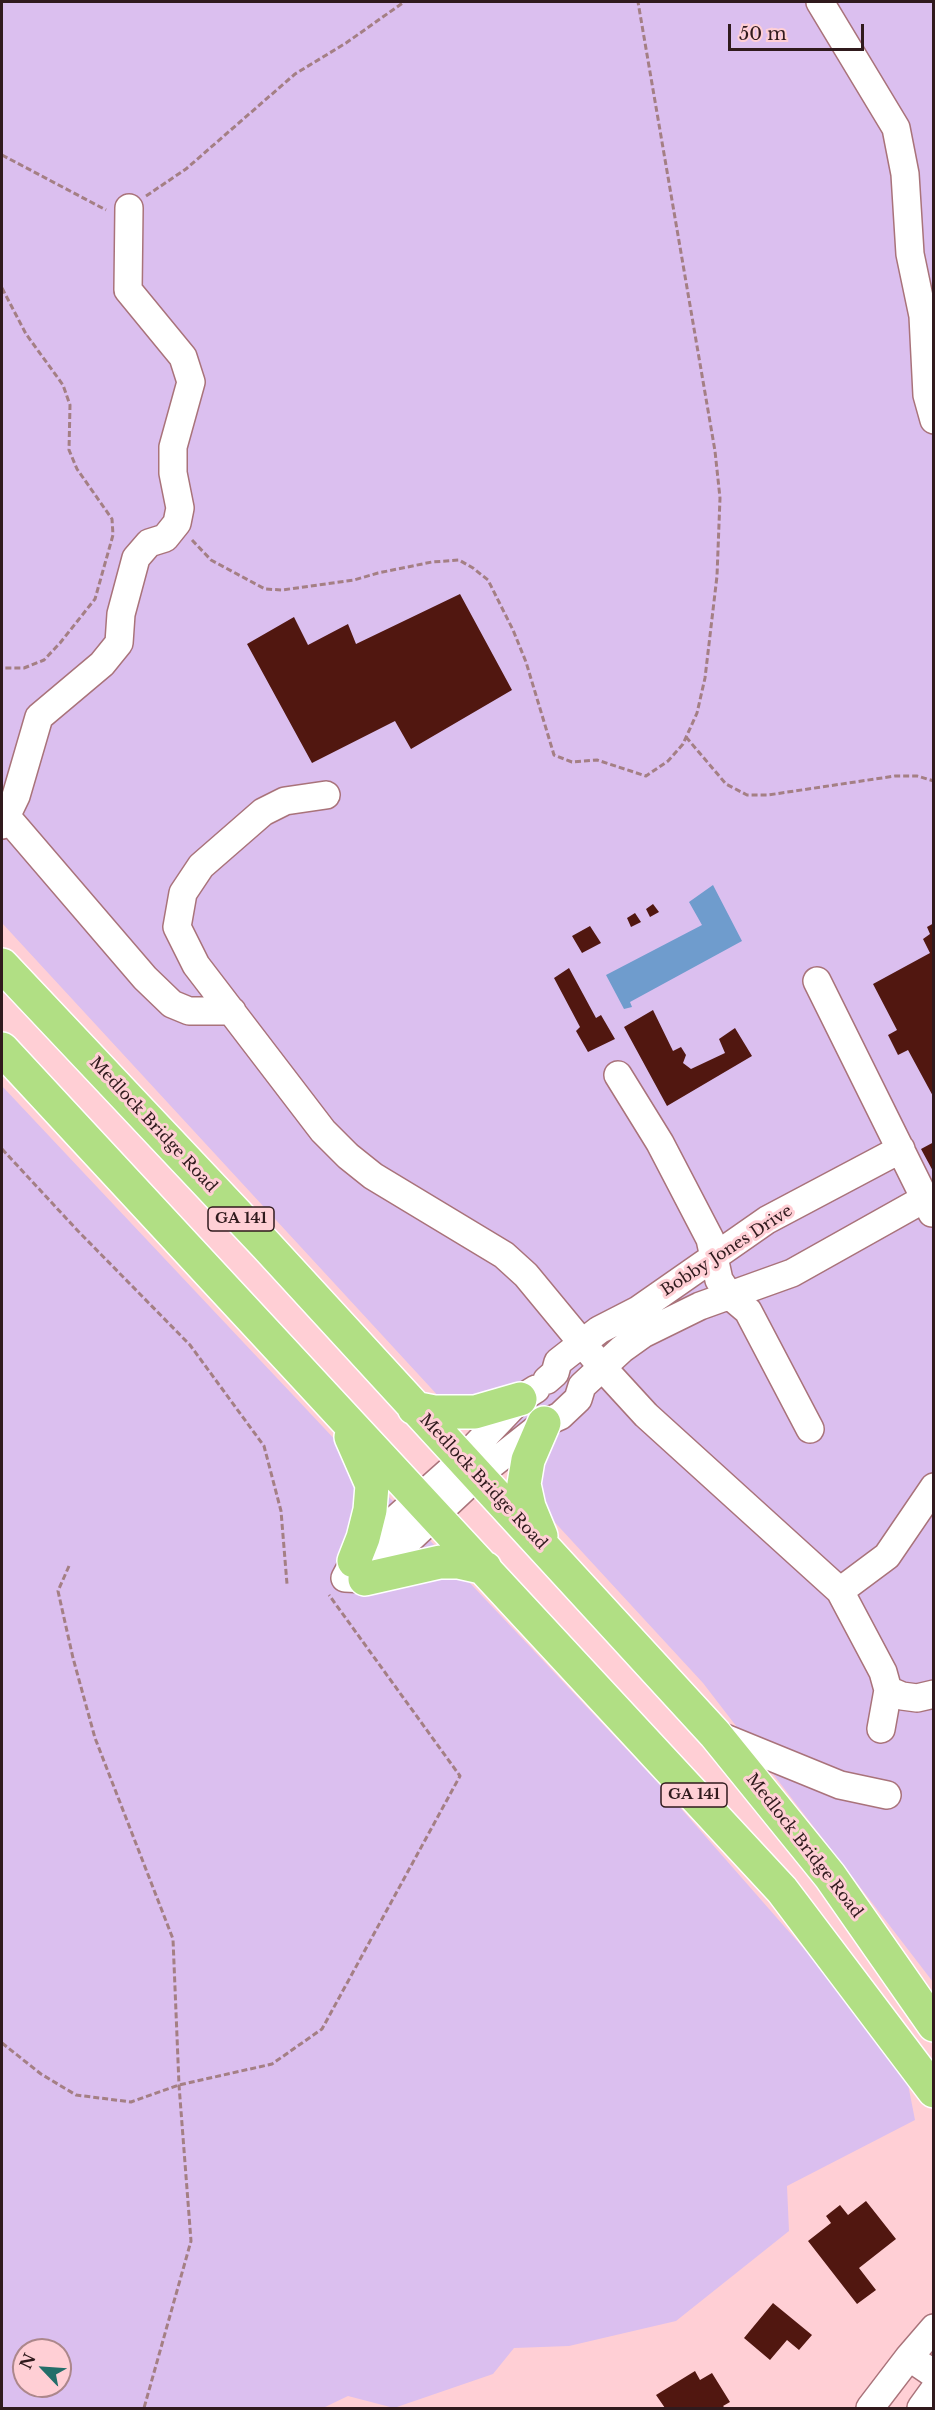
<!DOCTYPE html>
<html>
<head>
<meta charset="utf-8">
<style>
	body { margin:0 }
	#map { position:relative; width:935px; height:2410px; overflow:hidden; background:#ffcfd5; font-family:"Libre Baskerville",serif }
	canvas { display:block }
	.frame { position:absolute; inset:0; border:3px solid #301a1d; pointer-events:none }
	.north { position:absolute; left:12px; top:2338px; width:60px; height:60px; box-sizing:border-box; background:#ffcfd5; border:2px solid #ac878b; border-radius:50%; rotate:295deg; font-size:16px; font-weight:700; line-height:24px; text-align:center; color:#301a1d }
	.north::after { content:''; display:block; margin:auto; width:21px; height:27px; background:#236e6a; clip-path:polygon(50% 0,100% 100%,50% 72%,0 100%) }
	.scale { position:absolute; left:728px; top:24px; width:136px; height:27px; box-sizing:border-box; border:3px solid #301a1d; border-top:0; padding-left:8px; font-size:18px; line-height:21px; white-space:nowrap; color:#301a1d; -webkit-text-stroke:4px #ffcfd5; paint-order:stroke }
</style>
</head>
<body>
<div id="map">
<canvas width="935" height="2410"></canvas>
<div class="frame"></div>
<div class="north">N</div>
<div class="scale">50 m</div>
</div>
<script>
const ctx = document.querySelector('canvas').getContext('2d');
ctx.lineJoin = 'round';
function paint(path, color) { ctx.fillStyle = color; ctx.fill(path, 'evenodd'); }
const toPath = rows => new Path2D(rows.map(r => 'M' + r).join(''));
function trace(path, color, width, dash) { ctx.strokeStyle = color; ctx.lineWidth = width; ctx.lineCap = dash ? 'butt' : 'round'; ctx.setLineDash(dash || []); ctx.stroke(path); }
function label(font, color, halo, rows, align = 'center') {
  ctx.font = font + ' "Libre Baskerville",serif'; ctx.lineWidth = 6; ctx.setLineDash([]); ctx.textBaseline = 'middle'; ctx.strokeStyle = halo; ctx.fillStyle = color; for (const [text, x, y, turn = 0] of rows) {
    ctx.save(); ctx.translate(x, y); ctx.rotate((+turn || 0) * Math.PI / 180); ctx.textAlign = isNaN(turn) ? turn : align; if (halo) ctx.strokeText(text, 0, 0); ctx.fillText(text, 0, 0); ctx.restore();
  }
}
paint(toPath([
	[2,2,933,2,933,1982,703,1683,2,923],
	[2,1086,663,1788,848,1999,907,2079,915,2120,787,2186,789,2231,676,2321,569,2346,514,2348,493,2374,394,2408,348,2396,323,2408,2,2408],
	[24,2350,60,2350,60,2386,24,2386]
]), '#dbbfef');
paint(toPath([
	[713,885,742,941,630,1002,632,1007,624,1009,606,975,702,925,689,902]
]), '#6f9ccd');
paint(toPath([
	[460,594,512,690,411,749,395,721,312,763,247,644,294,617,308,645,348,624,356,644],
	[653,904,659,912,650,917,646,909],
	[635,913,641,922,631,927,627,918],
	[934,923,934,1098,908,1050,898,1055,888,1035,897,1030,873,984,930,953,923,939,930,934,927,927],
	[590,926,601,943,582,953,572,936],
	[569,968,596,1018,601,1015,615,1039,588,1052,576,1031,580,1027,554,978],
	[653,1010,673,1051,681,1047,686,1055,683,1063,691,1069,725,1053,719,1039,735,1028,752,1056,667,1106,624,1027],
	[934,1142,934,1173,921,1149],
	[866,2201,896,2239,859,2268,876,2290,857,2304,808,2241,831,2223,826,2216,840,2205,848,2215],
	[773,2303,812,2335,799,2350,787,2340,770,2360,744,2338],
	[695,2371,700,2380,712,2373,730,2402,723,2406,725,2408,665,2408,656,2395]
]), '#511710');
const minor = toPath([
	[820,2,896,128,905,174,910,254,923,316,927,395,934,420],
	[326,795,285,801,263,812,201,866,183,893,177,927,196,965,323,1131,348,1156,373,1176,504,1255,526,1275,602,1367,646,1415,840,1591,883,1672,888,1690,881,1729],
	[6,816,145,978,172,1004,189,1011,232,1011],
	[2,825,16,796,39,717,102,664,119,643,121,614,136,558,149,543,165,538,177,523,180,508,173,473,173,447,191,382,183,357,128,290,129,208],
	[817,981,932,1213],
	[618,1075,660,1143,710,1239,719,1280,729,1295,748,1311,810,1429],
	[547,1380,555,1373,558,1362,599,1330,638,1310,767,1220,901,1149],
	[536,1389,520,1399,462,1460,372,1540,354,1561,345,1578,365,1579,380,1567,477,1476,544,1423,560,1416,578,1399,582,1386,622,1349,643,1334,700,1306,792,1273,924,1199],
	[840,1591,887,1556,934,1487],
	[888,1690,902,1696,917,1698,934,1694],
	[715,1734,840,1785,887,1795],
	[909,2357,934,2374],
	[870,2408,909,2357,934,2328],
	[921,2408,934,2390]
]);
const highway = toPath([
	[2,965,266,1245,715,1734,830,1876,934,2025],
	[2,1049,782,1890,934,2091],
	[414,1408,434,1412,475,1412,520,1399],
	[351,1437,372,1485,370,1510,363,1538,354,1561],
	[541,1536,529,1507,524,1484,528,1460,544,1423],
	[365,1579,440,1562,458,1562,485,1568]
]);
trace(minor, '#a9737a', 30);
trace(highway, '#fff', 36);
trace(toPath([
	[2,155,106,210],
	[146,196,186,169,295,74,346,43,404,2],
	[2,288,26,334,63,385,70,405,69,450,77,469,112,519,113,535,95,599,60,643,44,660,24,668,2,668],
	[192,540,211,560,265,589,282,590,354,580,378,573,432,562,459,560,473,568,488,580,513,630,526,662,554,755,572,762,597,760,646,776,668,761,683,744,697,713,705,678,717,576,720,498,715,451,638,2],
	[686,737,726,784,747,795,768,795,895,776,917,776,934,781],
	[2,1149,78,1231,190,1345,264,1446,281,1511,287,1584],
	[69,1566,58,1591,73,1658,95,1738,173,1939,179,2085,191,2241,144,2408],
	[2,2043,41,2074,76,2095,131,2102,179,2085,272,2064,322,2029,460,1776,329,1595]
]), '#a47f84', 3, [6, 3]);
trace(minor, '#fff', 27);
trace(highway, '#b1df84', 33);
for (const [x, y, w] of [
	[241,1219,66],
	[694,1795,66]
]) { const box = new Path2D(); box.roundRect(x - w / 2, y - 12, w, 24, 4.5); ctx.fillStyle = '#ffcfd5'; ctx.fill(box); trace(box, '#301a1d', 1.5); }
label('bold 15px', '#301a1d', null, [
	["GA 141",241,1219],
	["GA 141",694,1795]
]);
label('16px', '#301a1d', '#ffcfd5', [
	["Medlock Bridge Road",153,1125,47],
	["Bobby Jones Drive",727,1251,-33],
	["Medlock Bridge Road",483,1482,47],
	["Medlock Bridge Road",804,1846,52]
]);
</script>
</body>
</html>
